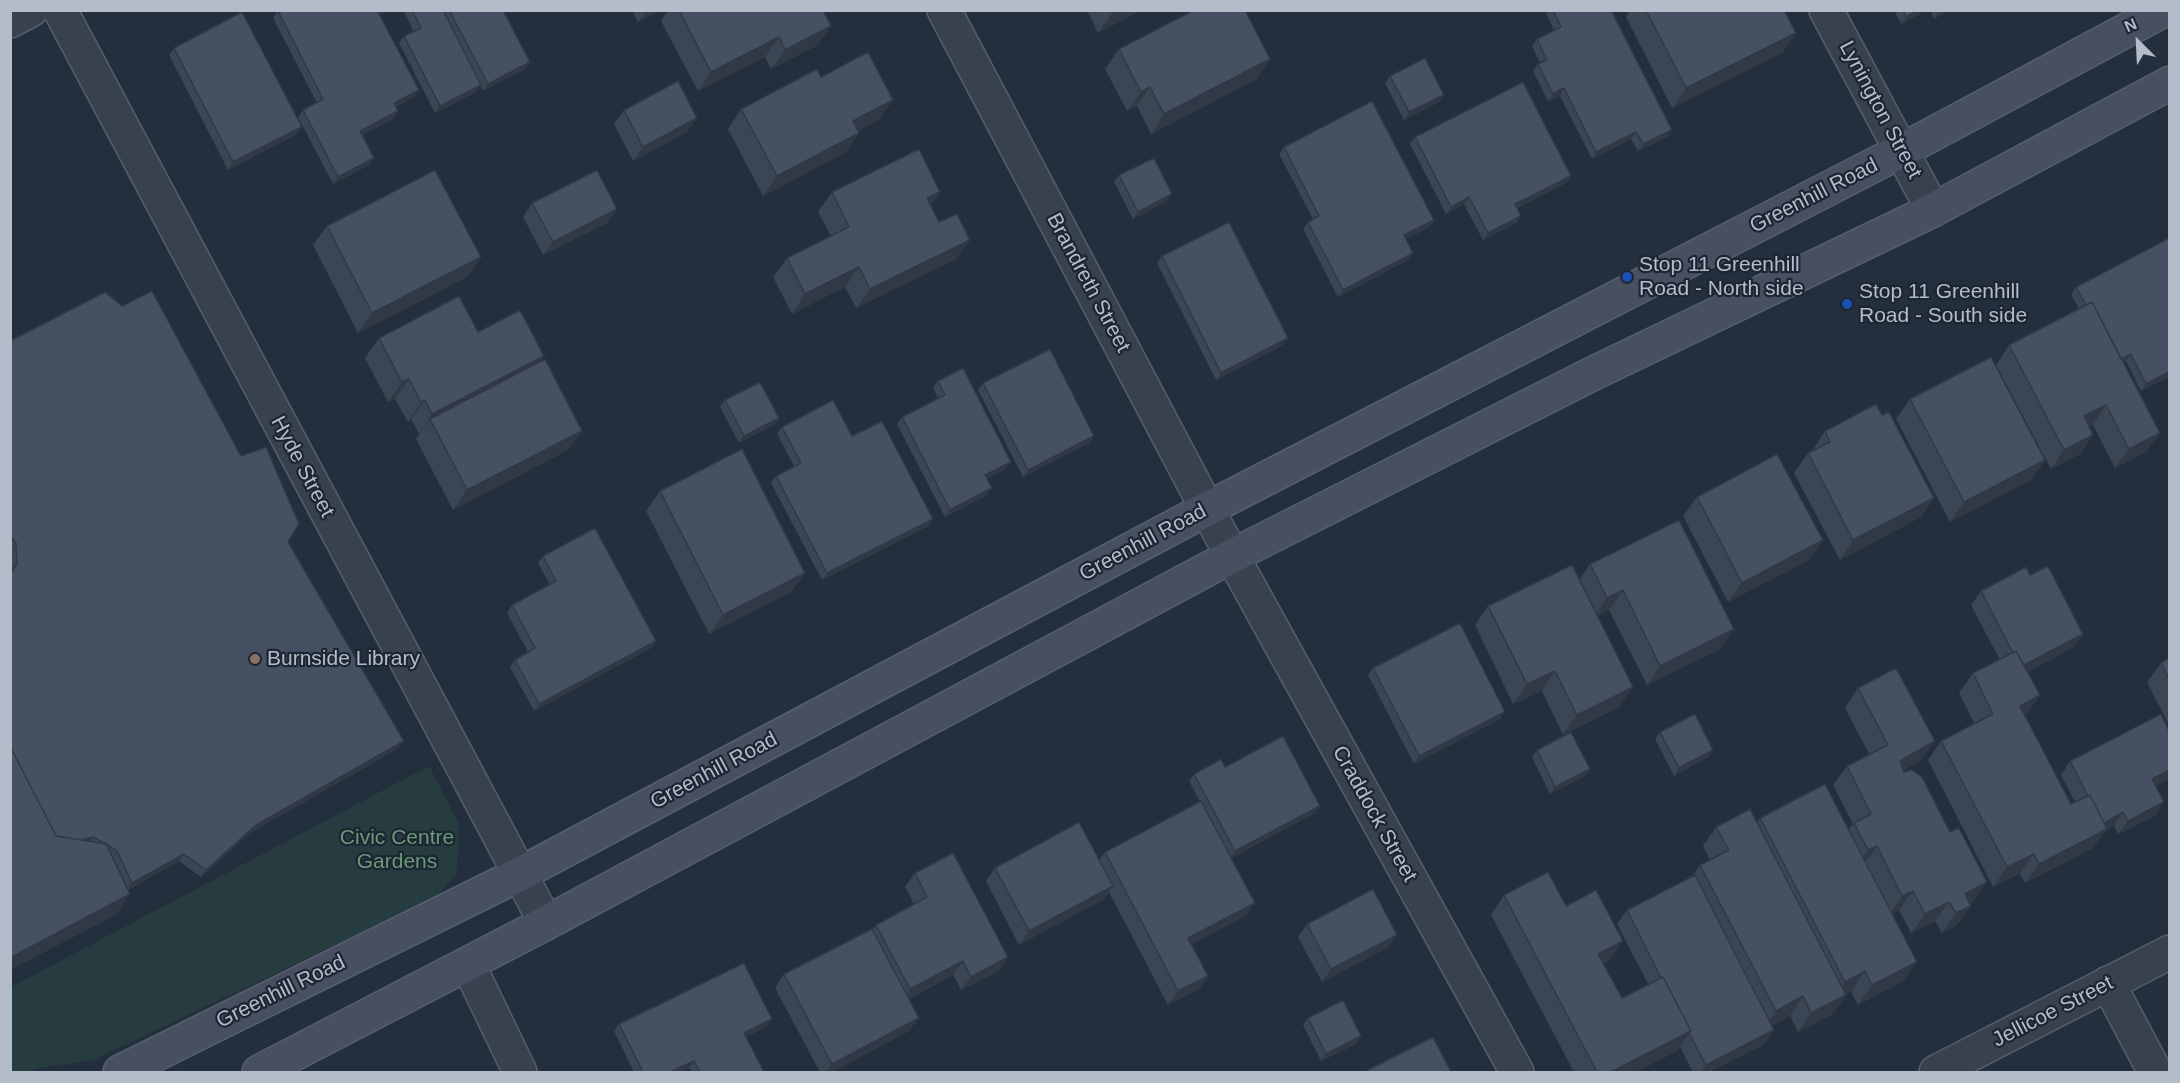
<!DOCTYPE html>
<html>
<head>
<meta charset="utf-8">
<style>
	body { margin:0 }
	#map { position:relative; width:2180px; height:1083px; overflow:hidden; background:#242f3e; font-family:Arial,sans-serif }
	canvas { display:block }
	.frame { position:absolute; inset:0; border:12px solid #b4bcc9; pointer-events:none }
	.north { position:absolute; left:2108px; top:12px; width:60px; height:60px; -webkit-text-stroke:4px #1d2633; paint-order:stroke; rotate:336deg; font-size:16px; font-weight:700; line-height:24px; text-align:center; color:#b4bcc9 }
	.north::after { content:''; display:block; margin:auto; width:21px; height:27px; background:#b4bcc9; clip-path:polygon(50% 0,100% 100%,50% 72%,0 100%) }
</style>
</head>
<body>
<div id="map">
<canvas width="2180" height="1083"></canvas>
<div class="frame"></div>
<div class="north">N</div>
</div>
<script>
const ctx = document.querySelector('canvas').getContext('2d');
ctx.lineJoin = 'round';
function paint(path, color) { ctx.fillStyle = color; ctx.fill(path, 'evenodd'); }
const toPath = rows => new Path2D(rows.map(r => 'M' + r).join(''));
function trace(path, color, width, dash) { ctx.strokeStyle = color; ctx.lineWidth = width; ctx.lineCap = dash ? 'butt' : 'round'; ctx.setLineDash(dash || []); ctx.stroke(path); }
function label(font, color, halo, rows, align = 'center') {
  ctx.font = font + ' Arial,sans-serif'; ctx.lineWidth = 4.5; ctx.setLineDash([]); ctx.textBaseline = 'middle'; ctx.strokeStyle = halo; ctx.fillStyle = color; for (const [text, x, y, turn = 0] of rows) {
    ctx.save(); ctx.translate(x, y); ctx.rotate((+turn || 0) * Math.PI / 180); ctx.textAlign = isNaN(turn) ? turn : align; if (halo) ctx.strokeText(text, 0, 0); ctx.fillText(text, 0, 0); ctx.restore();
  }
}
paint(toPath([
	[429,766,459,824,459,845,456,874,438,896,93,1060,38,1068,29,1072,11,1072,11,987]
]), '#263c3f');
const minor = toPath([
	[60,10,546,923],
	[944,10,1232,556,1517,1072],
	[1826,10,1933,210],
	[10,21,31,10],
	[468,964,520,1072],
	[2108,983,2155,1072],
	[1936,1072,2170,952]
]);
const secondary = toPath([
	[120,1072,520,874,1207,509,1901,151,2164,10],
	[259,1072,546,923,1232,556,1594,373,1933,210,2170,83]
]);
trace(minor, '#565f6c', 36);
trace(secondary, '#565f6c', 36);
trace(minor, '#38414e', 33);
trace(secondary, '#465061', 33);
paint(toPath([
	[278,10,390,10,380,15,414,97,395,107,398,111,393,119,362,135,374,158,369,165,333,184,298,117,303,110,317,103,273,18],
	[403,10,503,10,530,62,525,69,483,91,480,86,476,92,435,113,399,43,404,36,414,32],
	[632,10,661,10,638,22],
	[668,10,823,10,818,45,771,69,765,57,698,91,661,21],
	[1087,10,1142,10,1098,33],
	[1611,10,1672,130,1667,137,1638,151,1631,139,1592,159,1560,96,1548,101,1533,71,1538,64,1540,63,1532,46,1537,39,1554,30,1545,11],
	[1630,10,1784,10,1796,33,1782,53,1672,108,1626,17],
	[1894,10,1927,10,1901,24],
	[1930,10,1950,10,1934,19],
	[174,48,297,134,228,170,169,55],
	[1119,49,1257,79,1151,134,1137,106,1127,111,1105,69],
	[1390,76,1439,102,1404,120,1385,83],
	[821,77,880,119,858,131,846,152,763,196,728,129,741,109],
	[624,110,687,132,633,161,614,124],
	[1415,137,1571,176,1566,183,1517,208,1521,216,1516,223,1483,240,1464,204,1446,214,1410,144],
	[1284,147,1434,220,1429,227,1406,239,1413,253,1408,260,1338,297,1303,229,1308,222,1313,219,1279,154],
	[1119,175,1167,201,1133,219,1114,182],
	[832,192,940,192,931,205,939,222,970,240,956,259,856,308,845,287,792,314,773,277,787,258,831,236,818,212],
	[532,203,617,209,607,223,543,255,523,217],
	[327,226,481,257,467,277,358,333,313,245],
	[2169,238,2169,377,2141,391,2126,361,2123,363,2160,433,2146,452,2115,468,2093,425,2089,426,2093,435,2080,454,2051,469,1996,365,2009,345,2079,309,2071,294,2076,287],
	[1162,256,1283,345,1216,380,1157,263],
	[478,332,539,362,582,431,568,450,453,510,416,439,420,433,419,434,411,419,408,422,395,399,388,402,365,358,379,338],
	[10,341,241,456,288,542,404,741,399,748,251,832,201,877,179,861,128,890,117,914,10,970,10,574,12,571,10,550],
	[938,381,1011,462,1006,469,987,478,987,495,945,517,897,424,902,417,938,398,933,388],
	[983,383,1094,436,1089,443,1023,477,978,390],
	[1910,399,2045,460,2031,480,1950,522,1896,419],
	[725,400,779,418,774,425,739,443,720,407],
	[1882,415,1934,498,1921,517,1840,560,1794,473,1808,453,1812,451,1825,431],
	[782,427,852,436,933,519,928,526,822,580,771,483,776,476,794,466,777,434],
	[660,491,805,573,791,592,709,634,646,511],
	[1697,497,1823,540,1809,560,1728,602,1683,516],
	[543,556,656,641,651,648,534,711,510,667,515,660,528,652,507,613,512,605,550,585,538,563],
	[1590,564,1734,629,1720,649,1647,685,1609,610,1597,616,1633,687,1619,707,1563,735,1542,691,1513,704,1475,625,1488,606,1579,580],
	[2030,575,2083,634,2074,647,2028,672,2040,695,2025,715,2071,804,2075,802,2061,775,2070,761,2156,786,2155,816,2118,834,2114,826,2106,830,2093,848,2025,883,2020,873,1993,887,1928,760,1941,741,1974,723,1959,693,1973,673,2000,660,1971,605,1981,591],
	[2169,658,2169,725,2147,682,2161,663],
	[1373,668,1500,719,1414,764,1368,675],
	[1858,688,1921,760,1904,770,1973,902,1970,904,1957,925,1942,933,1935,921,1911,933,1899,910,1892,914,1903,981,1858,1005,1851,991,1846,994,1846,995,1833,1014,1798,1032,1790,1016,1772,1025,1774,1030,1765,1044,1709,1072,1693,1072,1680,1047,1677,1051,1635,1072,1574,1072,1491,915,1504,895,1566,906,1623,941,1609,961,1604,964,1622,998,1648,984,1617,924,1627,910,1692,877,1700,865,1710,860,1703,846,1716,827,1757,822,1760,818,1848,830,1853,824,1833,785,1847,766,1869,754,1845,708],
	[1660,732,1713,750,1708,757,1674,776,1655,739],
	[1537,750,1585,776,1550,794,1532,757],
	[1225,767,1320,806,1315,813,1231,858,1255,903,1245,916,1192,944,1208,976,1199,989,1168,1005,1109,892,1104,899,1019,945,986,881,995,868,1099,860,1105,852,1200,802,1189,781,1194,774],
	[915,873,999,971,961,990,953,975,909,999,909,1031,832,1072,820,1072,775,988,784,974,872,930,876,925,914,904,905,887],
	[1307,924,1387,948,1322,982,1298,937],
	[1308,1018,1361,1036,1356,1044,1321,1061,1303,1025],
	[619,1024,767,1026,746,1037,764,1072,692,1072,689,1068,680,1072,634,1072,614,1031]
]), '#3b4654');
paint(toPath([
	[383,10,390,10,379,16],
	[647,10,661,10,638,22],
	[1117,10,1142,10,1098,33,1112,13],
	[1918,10,1927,10,1901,24,1906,17],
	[1941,10,1950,10,1934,19,1939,12],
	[831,26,818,45,771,69,785,50],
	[1796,33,1782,53,1672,108,1686,88],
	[779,37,765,57,698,91,711,72],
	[1270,59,1257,79,1151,134,1164,114],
	[530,62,525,69,483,91,488,84],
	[481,85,476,92,435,113,440,106],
	[1150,87,1137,106,1127,111,1141,92],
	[1564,88,1560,96,1548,101,1553,94],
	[419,90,414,97,389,110,394,103],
	[1444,95,1439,102,1404,120,1409,112],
	[893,100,880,119,839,140,853,121],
	[398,111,393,119,355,139,360,131],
	[697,118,687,132,633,161,643,147],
	[302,127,297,134,228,170,233,162],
	[1672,130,1667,137,1638,151,1643,144],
	[1636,132,1631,139,1592,159,1596,152],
	[859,133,846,152,763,196,777,176],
	[374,158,369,165,333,184,338,177],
	[1571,176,1566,183,1510,211,1515,204],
	[940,192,926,211,927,198],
	[1172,194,1167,201,1133,219,1138,212],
	[1469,197,1464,204,1446,214,1451,207],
	[617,209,607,223,543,255,553,242],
	[1521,216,1516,223,1483,240,1488,233],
	[1434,220,1429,227,1399,242,1404,235],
	[970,240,956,259,856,308,870,289],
	[1413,253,1408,260,1338,297,1343,290],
	[481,257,467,277,358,333,372,313],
	[859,267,845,287,792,314,805,294],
	[1288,338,1283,345,1216,380,1221,373],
	[2131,354,2126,361,2110,369,2115,362],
	[544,356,530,376,430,419,420,433,419,434,432,414],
	[2169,372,2169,377,2141,391,2146,384],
	[409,379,395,399,388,402,402,382],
	[425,400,411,419,408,422,421,402],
	[2106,405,2093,425,2070,436,2084,416],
	[779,418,774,425,739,443,744,436],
	[582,431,568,450,453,510,467,490],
	[2160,433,2146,452,2115,468,2129,449],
	[2093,435,2080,454,2051,469,2064,450],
	[1094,436,1089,443,1023,477,1028,470],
	[2045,460,2031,480,1950,522,1964,502],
	[1011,462,1006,469,980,482,985,475],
	[992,488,987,495,945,517,950,510],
	[1934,498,1921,517,1840,560,1853,540],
	[933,519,928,526,822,580,827,573],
	[1823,540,1809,560,1728,602,1742,583],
	[805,573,791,592,709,634,723,615],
	[1623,590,1609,610,1593,618,1607,598],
	[1734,629,1720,649,1647,685,1660,666],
	[2083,634,2074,647,2011,681,2020,667],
	[656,641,651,648,534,711,539,704],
	[1555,671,1542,691,1513,704,1527,684],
	[1633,687,1619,707,1563,735,1577,715],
	[2040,695,2026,715,2006,725,2020,706],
	[1505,712,1500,719,1414,764,1419,756],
	[404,741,399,748,251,832,201,877,206,870,256,825],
	[1935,741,1921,760,1886,780,1900,761],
	[1713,750,1708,757,1674,776,1679,768],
	[1590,769,1585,776,1550,794,1555,787],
	[2169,770,2169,779,2143,793,2152,779],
	[2164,802,2155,816,2118,834,2128,821],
	[1320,806,1315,813,1230,858,1235,851],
	[2123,812,2114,826,2106,830,2093,848,2025,883,2039,864,2102,824],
	[93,837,88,844,48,848],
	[1877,846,1863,866,1854,870,1868,850],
	[184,854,179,861,127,890,132,883],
	[2034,854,2020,873,1993,887,2007,867],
	[1987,882,1973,902,1955,912,1965,894],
	[1113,886,1104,899,1019,945,1029,931],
	[1913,891,1899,910,1888,916,1902,896],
	[130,894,117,914,10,970,10,958],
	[1949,902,1935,921,1911,933,1925,914],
	[1255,903,1245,916,1179,951,1188,938],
	[1971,906,1957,925,1942,933,1956,913],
	[1397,935,1387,948,1322,982,1331,969],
	[1623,941,1609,961,1585,973,1598,954],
	[1008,957,999,971,961,990,971,977],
	[963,961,953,975,900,1003,910,989],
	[1917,962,1903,981,1858,1005,1872,985],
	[1865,971,1851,991,1831,1001,1845,982],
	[1208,976,1199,989,1168,1005,1178,991],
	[1846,995,1833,1014,1798,1032,1811,1013],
	[1803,996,1790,1016,1762,1031,1776,1011],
	[919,1018,909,1031,832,1072,826,1072,832,1064],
	[772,1019,767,1026,739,1040,744,1033],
	[1774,1030,1765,1044,1709,1072,1701,1072,1706,1065],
	[1691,1031,1677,1051,1635,1072,1611,1072],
	[1361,1036,1356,1044,1321,1061,1326,1054],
	[694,1061,689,1068,680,1072,670,1072]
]), '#303945');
const building = toPath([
	[377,10,419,90,394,103,398,111,360,131,374,158,338,177,303,110,323,99,278,11,377,10],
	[412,10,443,10,481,85,440,106,404,36,421,28,412,10],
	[449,10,503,10,530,62,488,84,449,10],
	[679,10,823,10,831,26,785,50,779,37,711,72,679,10],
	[1194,10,1245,10,1270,59,1164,114,1150,87,1141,92,1119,49,1194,10],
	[1553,10,1611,10,1672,130,1643,144,1636,132,1596,152,1564,88,1553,94,1538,64,1547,60,1537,39,1561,27,1553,10],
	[1646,10,1784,10,1796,33,1686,88,1646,10],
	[1903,10,1918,10,1906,17,1903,10],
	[242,12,302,127,233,162,174,48,242,12],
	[868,52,893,100,853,121,859,133,777,176,741,109,817,69,821,77,868,52],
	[1425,58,1444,95,1409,112,1390,76,1425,58],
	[678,81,697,118,643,147,624,110,678,81],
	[1523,82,1571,176,1515,204,1521,216,1488,233,1469,197,1451,207,1415,137,1523,82],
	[1372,101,1434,220,1404,235,1413,253,1343,290,1308,222,1319,216,1284,147,1372,101],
	[919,149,940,192,927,198,939,222,957,214,970,240,870,289,859,267,805,294,787,258,849,227,832,192,919,149],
	[1154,158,1172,194,1138,212,1119,175,1154,158],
	[435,170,481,257,372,313,327,226,435,170],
	[597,170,617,209,553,242,532,203,597,170],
	[1229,222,1288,338,1221,373,1162,256,1229,222],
	[2169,238,2169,372,2146,384,2131,354,2121,359,2092,302,2086,305,2076,287,2169,238],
	[152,291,241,456,266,447,299,524,288,542,404,741,256,825,206,870,184,854,132,883,117,851,106,844,93,837,81,840,56,836,10,746,10,575,17,564,16,543,10,535,10,341,105,292,122,306,152,291],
	[459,296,478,332,520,310,544,356,432,414,425,400,421,402,409,379,402,382,379,338,459,296],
	[2092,302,2160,433,2129,449,2106,405,2084,416,2093,435,2064,450,2009,345,2092,302],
	[1050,349,1094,436,1028,470,983,383,1050,349],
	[1991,357,2045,460,1964,502,1910,399,1991,357],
	[545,359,582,431,467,490,430,419,545,359],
	[963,368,1011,462,985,475,992,488,950,510,902,417,945,395,938,381,963,368],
	[760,382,779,418,744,436,725,400,760,382],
	[833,400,852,436,882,421,933,519,827,573,776,476,801,463,782,427,833,400],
	[1876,404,1882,415,1889,412,1934,498,1853,540,1808,453,1830,442,1825,431,1876,404],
	[742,449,805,573,723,615,660,491,742,449],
	[1777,454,1823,540,1742,583,1697,497,1777,454],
	[1679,520,1734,629,1660,666,1623,590,1607,598,1590,564,1679,520],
	[595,528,656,641,539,704,515,660,535,648,512,605,556,581,543,556,595,528],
	[1572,565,1633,687,1577,715,1555,671,1527,684,1488,606,1572,565],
	[2048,566,2083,634,2024,665,2016,651,2013,653,1981,591,2026,567,2030,575,2048,566],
	[1460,623,1505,712,1419,756,1373,668,1460,623],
	[2016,651,2040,695,2020,706,2071,804,2090,795,2107,829,2039,864,2034,854,2007,867,1941,741,1993,714,1973,673,2016,651],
	[2169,658,2169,679,2161,663,2169,658],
	[1896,668,1935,741,1900,761,1904,772,1912,770,1922,777,1950,832,1959,828,1987,882,1965,894,1971,906,1956,913,1949,902,1925,914,1913,891,1902,896,1877,846,1868,850,1854,823,1871,814,1847,766,1888,745,1858,688,1896,668],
	[1695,714,1713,750,1679,768,1660,732,1695,714],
	[2161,714,2169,731,2169,770,2152,779,2164,802,2128,821,2123,812,2104,823,2090,795,2088,796,2070,761,2161,714],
	[1571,732,1590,769,1555,787,1537,750,1571,732],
	[1283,736,1320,806,1235,851,1194,774,1221,759,1225,767,1283,736],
	[10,746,56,836,106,844,130,894,10,958,10,746],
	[1825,784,1917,962,1872,985,1865,971,1845,982,1760,818,1825,784],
	[1201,801,1255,903,1188,938,1208,976,1178,991,1105,852,1201,801],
	[1750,809,1846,995,1811,1013,1803,996,1776,1011,1700,865,1729,850,1716,827,1750,809],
	[1079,822,1113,886,1029,931,995,868,1079,822],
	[953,853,1008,957,971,977,963,961,910,989,876,925,927,897,915,873,953,853],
	[1548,872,1566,906,1596,890,1623,941,1598,954,1622,998,1663,977,1691,1031,1611,1072,1597,1072,1504,895,1548,872],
	[1695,875,1774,1030,1706,1065,1689,1033,1691,1031,1663,977,1661,978,1627,910,1695,875],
	[1373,889,1397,935,1331,969,1307,924,1373,889],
	[872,929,919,1018,832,1064,784,974,872,929],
	[744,963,772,1019,744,1033,764,1072,700,1072,694,1061,670,1072,643,1072,619,1024,744,963],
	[1343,1000,1361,1036,1326,1054,1308,1018,1343,1000],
	[1433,1037,1451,1072,1364,1072,1433,1037]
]);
paint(building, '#455162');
trace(building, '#303945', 1.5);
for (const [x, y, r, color] of [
	[1627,277,6,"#1a4fb4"],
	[1847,304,6,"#1a4fb4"],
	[255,659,6,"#8d6e63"]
]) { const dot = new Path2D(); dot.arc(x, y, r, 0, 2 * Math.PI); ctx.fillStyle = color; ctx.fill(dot); trace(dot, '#1d2633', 2); }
label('21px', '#b4bcc9', '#1d2633', [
	["Lynington Street",1880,110,62],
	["Greenhill Road",1814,196,-27],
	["Brandreth Street",1088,283,62],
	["Hyde Street",302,467,62],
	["Greenhill Road",1143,543,-28],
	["Greenhill Road",714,771,-28],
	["Craddock Street",1374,814,61],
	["Greenhill Road",281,992,-26],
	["Jellicoe Street",2053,1012,-27]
]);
label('21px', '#b4bcc9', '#1d2633', [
	["Stop 11 Greenhill",1639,265],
	["Road - North side",1639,289],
	["Stop 11 Greenhill",1859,292],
	["Road - South side",1859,316],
	["Burnside Library",267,659]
], 'left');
label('21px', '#6b9a76', '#1d2633', [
	["Civic Centre",397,838],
	["Gardens",397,862]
]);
</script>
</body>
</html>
